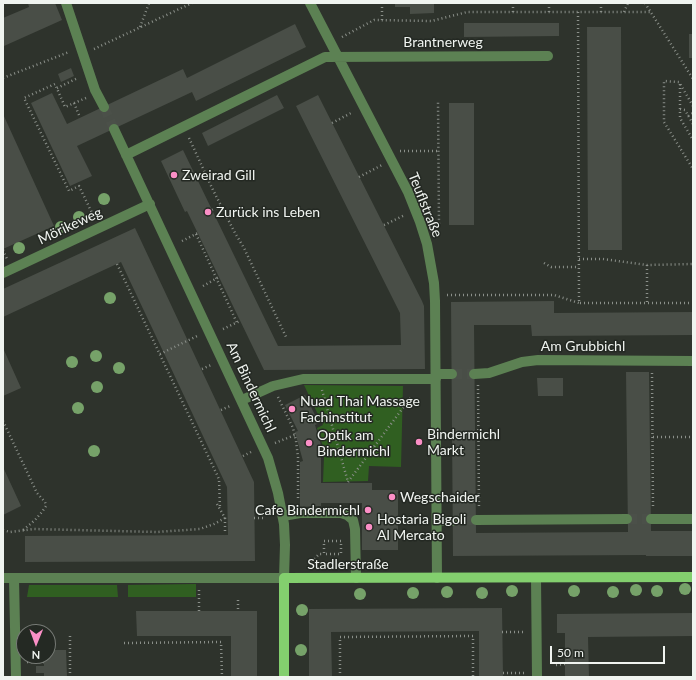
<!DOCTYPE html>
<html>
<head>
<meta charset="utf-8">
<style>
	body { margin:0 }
	#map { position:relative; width:696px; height:680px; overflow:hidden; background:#2e332c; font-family:Lato,sans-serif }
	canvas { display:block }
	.frame { position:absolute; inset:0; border:4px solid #f0f4f0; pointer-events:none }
	.north { position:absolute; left:16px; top:624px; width:40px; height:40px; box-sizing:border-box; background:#242923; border:1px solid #767a75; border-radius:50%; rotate:181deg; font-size:11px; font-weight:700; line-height:16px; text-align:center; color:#f0f4f0 }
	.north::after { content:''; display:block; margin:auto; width:14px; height:18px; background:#fb8fc6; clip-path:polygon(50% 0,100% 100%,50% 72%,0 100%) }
	.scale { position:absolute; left:550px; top:646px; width:115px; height:18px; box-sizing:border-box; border:2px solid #f0f4f0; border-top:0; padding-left:5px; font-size:12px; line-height:14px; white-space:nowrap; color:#f0f4f0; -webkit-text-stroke:3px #242923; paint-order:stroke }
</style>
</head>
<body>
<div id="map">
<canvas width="696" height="680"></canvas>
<div class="frame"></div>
<div class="north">N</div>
<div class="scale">50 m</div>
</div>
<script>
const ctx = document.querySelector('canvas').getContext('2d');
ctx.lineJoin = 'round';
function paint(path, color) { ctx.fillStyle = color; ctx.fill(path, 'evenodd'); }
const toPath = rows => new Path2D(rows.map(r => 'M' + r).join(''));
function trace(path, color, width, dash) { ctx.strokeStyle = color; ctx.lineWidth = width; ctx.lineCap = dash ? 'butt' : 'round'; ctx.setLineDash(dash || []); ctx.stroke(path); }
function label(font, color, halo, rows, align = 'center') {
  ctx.font = font + ' Lato,sans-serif'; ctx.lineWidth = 3; ctx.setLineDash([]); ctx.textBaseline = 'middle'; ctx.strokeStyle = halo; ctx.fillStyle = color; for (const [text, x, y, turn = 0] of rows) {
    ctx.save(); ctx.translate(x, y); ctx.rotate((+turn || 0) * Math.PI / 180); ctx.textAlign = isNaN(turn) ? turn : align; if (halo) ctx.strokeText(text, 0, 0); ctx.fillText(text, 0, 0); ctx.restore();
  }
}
paint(toPath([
	[304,385,403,386,401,467,369,466,368,481,323,482,324,457,326,456,317,428,323,425],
	[196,584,196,597,128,597,128,585],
	[29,585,117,585,118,597,27,597]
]), '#305f21');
paint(toPath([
	[28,3,55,3,62,20,4,46,3,43,3,18,29,7],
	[395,3,434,3,434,13,410,14,410,7,395,7],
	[464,23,559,23,559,36,464,37],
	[295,24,306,47,196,101,192,92,77,146,92,176,70,186,31,103,52,93,67,124,183,69,187,78],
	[587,27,621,27,622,250,588,250],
	[689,34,693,34,693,58,689,58],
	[71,68,74,76,61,82,58,74],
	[277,95,284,108,208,146,202,133],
	[318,95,422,301,424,306,425,369,264,370,187,211,185,212,161,161,183,150,278,346,401,345,400,313,296,106],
	[449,103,474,103,474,225,449,225],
	[3,114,54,226,3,249],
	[135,228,254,482,255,561,25,562,25,536,228,535,227,487,121,262,3,317,3,289],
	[554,301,554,313,693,312,693,335,532,336,531,325,474,325,476,533,628,532,626,372,649,372,651,531,693,531,693,556,646,556,646,555,453,556,451,302],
	[3,348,21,388,3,396],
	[537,378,563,378,563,396,538,396],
	[305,395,319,423,315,425,324,455,321,456,321,483,372,483,372,490,398,490,398,550,362,550,362,503,321,503,321,506,300,507,300,462,303,461,295,432,298,431,285,405],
	[3,467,21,506,3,515],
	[502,608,503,677,479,677,479,631,331,632,332,677,309,677,309,609],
	[136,611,257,611,257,677,231,677,231,636,137,636],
	[693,613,693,636,588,637,589,677,565,677,565,633,557,633,557,614],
	[48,650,66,650,67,677,44,677,44,673,36,673,36,666,44,666,44,656,48,656]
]), '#494e47');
trace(toPath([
	[104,107,114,129],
	[452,374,474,374],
	[627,519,651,519],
	[453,521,476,520]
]), '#4b5049', 10, [10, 5]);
trace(toPath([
	[382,3,382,20],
	[513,3,513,12],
	[549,3,549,12],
	[601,3,601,12],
	[645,3,693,79],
	[578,12,579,303,693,303],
	[624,12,628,3],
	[140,27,149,3],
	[342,37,374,20,432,21,467,12,651,12],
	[94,49,192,3],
	[3,78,69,52],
	[680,84,680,118,693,140],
	[57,88,78,78],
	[86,98,65,107,55,84,24,98,69,191,79,186,94,217],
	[74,103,79,115],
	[693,106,679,82,664,81,664,122,693,169],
	[680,109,685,110,693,124],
	[688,116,693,113],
	[332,123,353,112],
	[189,138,213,190,235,233,244,248,287,339],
	[400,151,438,151],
	[359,177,382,165],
	[212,210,221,206],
	[384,225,405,215],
	[434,229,439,226,438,101],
	[196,234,237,323],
	[182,241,198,233],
	[3,250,7,259],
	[579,259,603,259,647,265,693,264],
	[544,263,551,267,579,267],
	[117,264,219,479,220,509],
	[647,265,647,303],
	[203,286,219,277],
	[447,295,554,295,579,303],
	[223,329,240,321],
	[160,354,197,336],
	[202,369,211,365],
	[652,373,653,506],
	[478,385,479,508],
	[322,390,348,482],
	[278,397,293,428,296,441,298,457,298,501],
	[221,410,230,406],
	[3,421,37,493,45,502,46,506,42,512,35,520,22,531],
	[653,437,690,437],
	[275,443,295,435],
	[243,456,251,452],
	[348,482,411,397],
	[217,504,225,518,225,533],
	[254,518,266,518],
	[3,530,10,532,34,529,157,532,200,529,214,524,225,518,228,518],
	[324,541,341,541,341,554,324,554,324,541],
	[309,565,319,554,324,554],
	[199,590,199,611],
	[238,600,238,611],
	[502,632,524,632],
	[124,643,221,642,222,677],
	[27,662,44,662],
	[556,665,565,664],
	[503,673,524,673],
	[70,677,70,636],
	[340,677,340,637,473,636,473,677]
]), '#8b908a', 2.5, [1, 3]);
trace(toPath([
	[66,3,95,90,104,107],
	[310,3,408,192,420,222,427,244,434,283,435,301,437,578],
	[126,155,325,57,548,56],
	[3,273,150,204],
	[436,374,452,374],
	[474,374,489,373,522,362,538,360,693,361],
	[242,400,273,386,303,379,436,379],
	[283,516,300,513,341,513,347,515,353,520,355,529,356,578],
	[651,519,693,519],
	[476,520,627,519],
	[437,521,453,521],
	[3,578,284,578,285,545,284,524,278,493,268,458,114,129],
	[14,578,16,677],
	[536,578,537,677]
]), '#5c8153', 10);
trace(toPath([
	[284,677,284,578,693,577]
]), '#83cf6e', 10);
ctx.fillStyle = '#76a269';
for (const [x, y] of [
	[104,199],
	[79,217],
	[61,227],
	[19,248],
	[110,298],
	[96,356],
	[72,362],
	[119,368],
	[97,387],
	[78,408],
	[94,451],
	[685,589],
	[636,590],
	[512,591],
	[574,591],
	[657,591],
	[447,592],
	[613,592],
	[413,593],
	[482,593],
	[360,594],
	[302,610],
	[301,650]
]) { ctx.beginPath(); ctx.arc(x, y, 6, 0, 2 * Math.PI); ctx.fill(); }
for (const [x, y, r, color] of [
	[174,175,4,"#fb8fc6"],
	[208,212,4,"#fb8fc6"],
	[292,409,4,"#fb8fc6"],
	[419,442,4,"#fb8fc6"],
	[309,443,4,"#fb8fc6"],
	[392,497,4,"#fb8fc6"],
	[368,510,4,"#fb8fc6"],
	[369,527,4,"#fb8fc6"]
]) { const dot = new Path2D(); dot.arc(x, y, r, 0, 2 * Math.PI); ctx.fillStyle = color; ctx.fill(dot); trace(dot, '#242923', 1.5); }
label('14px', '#f0f4f0', '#242923', [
	["Brantnerweg",443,42],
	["Teuflstraße",425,205,68],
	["Mörikeweg",70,226,-25],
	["Am Grubbichl",583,346],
	["Am Bindermichl",251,387,65],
	["Stadlerstraße",348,564]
]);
label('14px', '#f0f4f0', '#242923', [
	["Zweirad Gill",182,175],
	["Zurück ins Leben",216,212],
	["Nuad Thai Massage",300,401],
	["Fachinstitut",300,417],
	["Bindermichl",427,434],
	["Markt",427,450],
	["Optik am",317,435],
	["Bindermichl",317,451],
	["Wegschaider",400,497],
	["Cafe Bindermichl",360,510,"right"],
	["Hostaria Bigoli",377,519],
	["Al Mercato",377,535]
], 'left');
</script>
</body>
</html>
